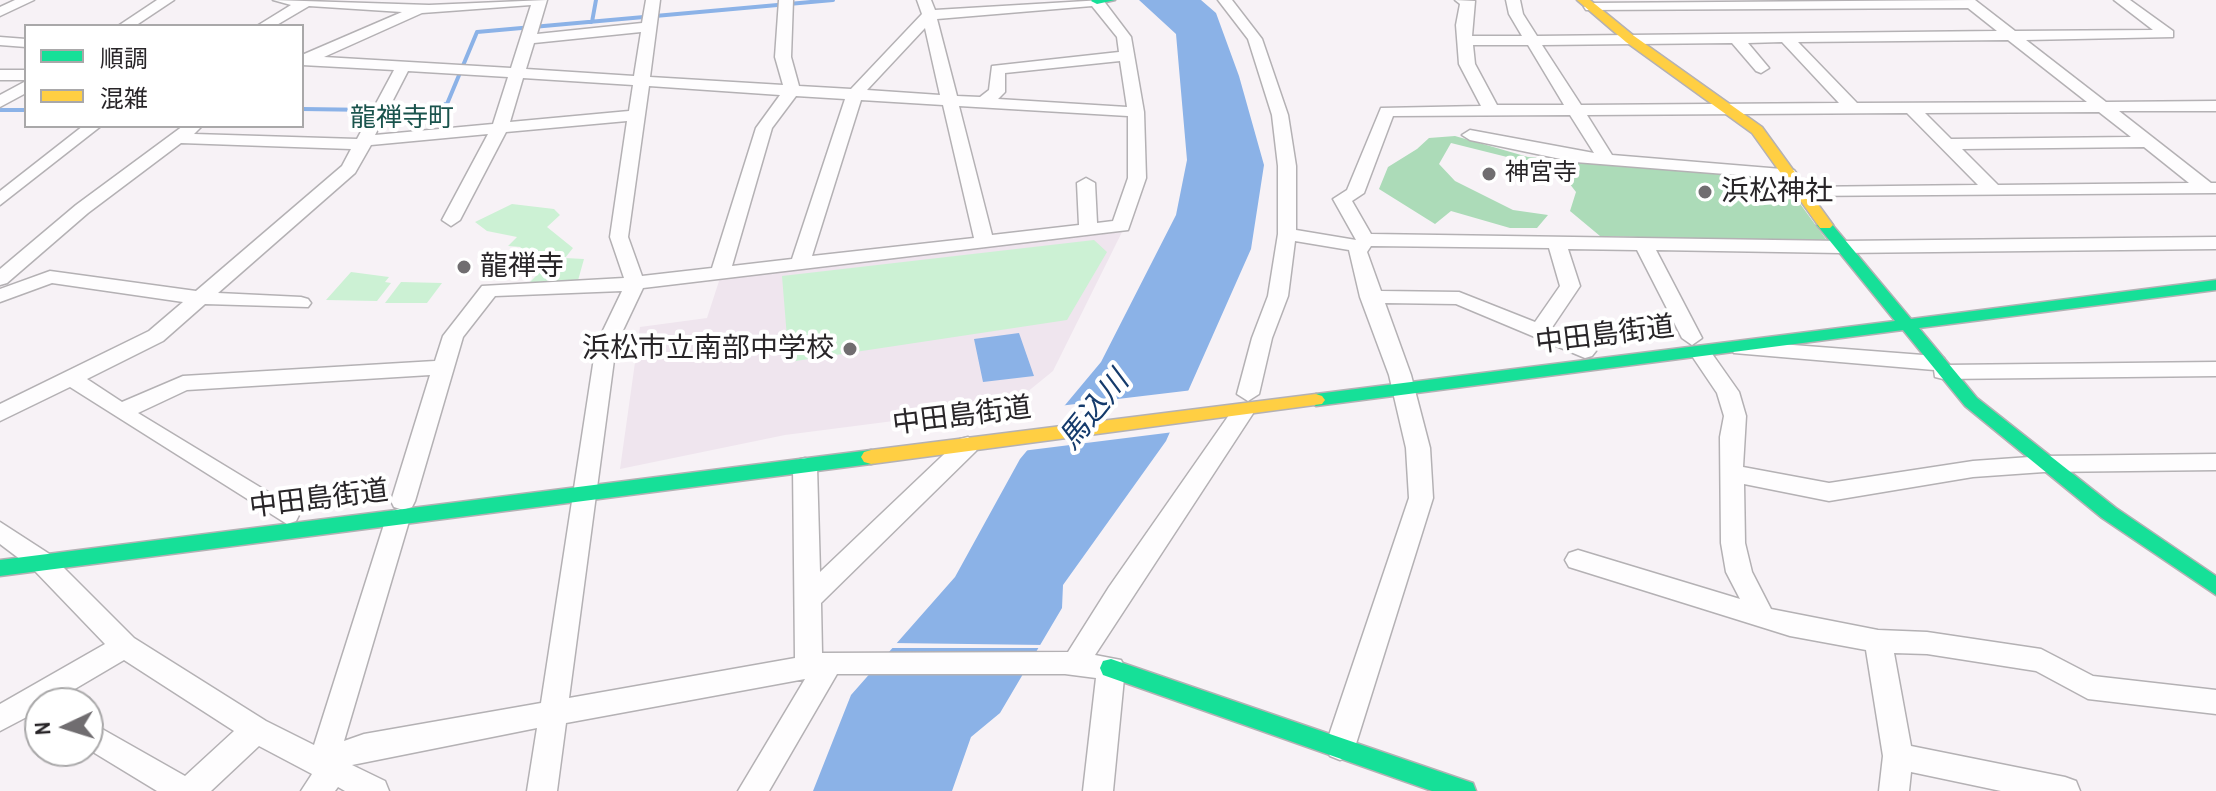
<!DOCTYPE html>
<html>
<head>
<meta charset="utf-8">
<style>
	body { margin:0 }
	#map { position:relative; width:2216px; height:791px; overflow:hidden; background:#f7f2f6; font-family:"Archivo Narrow","Noto Sans JP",sans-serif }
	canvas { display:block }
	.legend { position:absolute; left:24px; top:24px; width:280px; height:104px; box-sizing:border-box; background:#fff; border:2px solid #a9a8a9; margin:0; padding:10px 14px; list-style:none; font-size:24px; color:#282528 }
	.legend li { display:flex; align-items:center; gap:16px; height:40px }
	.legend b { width:40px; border:2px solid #a9a8a9 }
	.north { position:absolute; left:24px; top:687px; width:80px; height:80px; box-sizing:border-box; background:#fff; border:2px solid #a9a8a9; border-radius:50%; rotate:266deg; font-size:22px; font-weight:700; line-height:32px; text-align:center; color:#282528 }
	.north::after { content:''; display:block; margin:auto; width:28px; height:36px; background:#706d70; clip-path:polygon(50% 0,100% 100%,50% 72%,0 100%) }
</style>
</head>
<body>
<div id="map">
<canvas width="2216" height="791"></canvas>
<ul class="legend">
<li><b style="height:10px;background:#16e098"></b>順調</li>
<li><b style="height:10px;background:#ffcf43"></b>混雑</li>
</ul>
<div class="north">N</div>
</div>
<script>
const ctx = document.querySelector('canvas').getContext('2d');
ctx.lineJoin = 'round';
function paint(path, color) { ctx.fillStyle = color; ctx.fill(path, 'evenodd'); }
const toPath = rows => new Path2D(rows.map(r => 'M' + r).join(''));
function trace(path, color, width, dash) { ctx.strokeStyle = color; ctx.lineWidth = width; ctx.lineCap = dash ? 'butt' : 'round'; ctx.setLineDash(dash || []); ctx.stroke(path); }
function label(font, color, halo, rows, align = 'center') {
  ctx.font = font + ' "Archivo Narrow","Noto Sans JP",sans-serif'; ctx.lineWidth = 8; ctx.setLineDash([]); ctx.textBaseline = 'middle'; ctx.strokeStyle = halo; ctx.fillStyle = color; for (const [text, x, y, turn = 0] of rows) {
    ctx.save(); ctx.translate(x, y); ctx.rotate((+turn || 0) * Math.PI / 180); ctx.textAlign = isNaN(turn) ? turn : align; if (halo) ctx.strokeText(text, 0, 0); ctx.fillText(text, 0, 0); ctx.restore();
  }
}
paint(toPath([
	[1122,232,1053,371,1010,406,785,435,620,469,640,327,707,318,720,278]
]), '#efe5ee');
paint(toPath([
	[512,204,554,209,560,215,547,227,573,248,565,258,584,259,577,284,529,283,546,266,524,265,530,253,518,251,521,247,508,246,517,237,487,231,475,222],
	[1094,240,1107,252,1067,320,789,362,782,276],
	[351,272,389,277,385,282,391,283,377,301,326,300],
	[401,282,442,283,427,303,385,303]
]), '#ccf1d4');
paint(toPath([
	[1455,136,1528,157,1782,179,1828,242,1600,236,1570,211,1576,192,1559,170,1451,143,1439,164,1455,181,1513,210,1548,215,1537,228,1510,228,1451,211,1435,224,1379,189,1388,167,1417,149,1429,138]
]), '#acdbb8');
paint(toPath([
	[1139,0,1201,0,1216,13,1239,76,1264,165,1251,249,1166,441,1063,585,1062,608,1000,713,971,737,952,791,813,791,851,695,955,577,1020,459,1101,362,1176,215,1187,160,1176,34],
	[1019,333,1034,376,983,382,974,339]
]), '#8bb2e7');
paint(toPath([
	[1193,390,1174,432,1022,451,1059,406],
	[892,643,1045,645,1043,648,888,648]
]), '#f7f2f6');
trace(toPath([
	[592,22,596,0],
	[302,109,374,110,447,104,477,32,833,0],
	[0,110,26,110]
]), '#8bb2e7', 4);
const street = toPath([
	[15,0,34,0,0,16,0,7,15,0],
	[157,0,174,0,135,26,118,26,157,0],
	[273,0,429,5,547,0,537,34,642,23,646,0,660,0,650,77,783,85,775,57,779,0,793,0,791,57,799,86,851,89,922,14,917,0,931,0,935,10,1103,0,1131,37,1144,112,1146,178,1128,230,643,288,616,345,569,698,795,658,793,466,797,460,805,458,813,460,817,466,820,572,960,439,968,437,979,445,976,451,821,603,822,653,1068,652,1109,587,1236,405,1252,405,1255,410,1252,415,1095,655,1121,660,1125,668,1113,791,1083,791,1096,678,1065,674,837,674,769,791,738,791,805,679,566,723,557,791,527,791,537,728,352,765,385,781,389,791,345,791,338,787,335,791,301,791,312,774,259,746,211,791,157,791,88,749,88,721,185,776,234,731,124,660,51,703,40,703,40,710,0,731,0,704,105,644,33,569,0,544,0,522,51,555,134,638,266,721,314,745,386,518,389,512,398,509,407,512,410,518,344,741,364,734,541,703,596,345,622,291,495,296,463,337,415,501,412,507,403,510,394,507,391,501,430,375,187,390,138,413,296,509,299,515,296,521,287,524,70,387,0,421,0,404,149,331,183,302,52,283,0,302,0,289,50,271,196,291,342,166,351,149,181,143,88,213,7,283,0,285,0,269,76,205,183,126,202,126,194,134,357,139,394,70,302,65,302,55,402,12,309,6,275,26,257,26,291,5,273,0],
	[531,5,511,68,324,57,422,13,531,5],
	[1092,6,1117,37,1119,52,992,66,989,90,980,97,957,96,937,19,1092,6],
	[925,28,940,95,867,90,925,28],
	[641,32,634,76,526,69,534,43,641,32],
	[1120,61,1127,107,998,99,1005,92,1005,73,1120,61],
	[408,71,508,77,493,124,375,135,408,71],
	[523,78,633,85,629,111,510,122,523,78],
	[649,86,780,95,756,128,712,268,642,276,628,237,649,86],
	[796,96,845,99,792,259,732,266,772,128,796,96],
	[861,100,943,105,974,238,812,256,861,100],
	[959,106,1128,116,1128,178,1113,221,1097,223,1095,183,1086,178,1077,183,1079,225,992,235,959,106],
	[627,121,610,237,624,278,482,286,443,336,435,361,183,376,122,402,87,379,163,341,205,304,308,307,311,303,308,299,301,297,218,293,355,173,371,145,488,134,442,220,451,226,460,220,506,132,627,121],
	[1218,0,1232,0,1262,39,1288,115,1296,166,1296,230,1356,240,1333,199,1347,190,1381,108,1481,106,1459,64,1456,25,1460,4,1455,0,1475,1,1472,36,1522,36,1509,14,1506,0,1520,0,1523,14,1537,36,1997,31,1968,8,1586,10,1584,7,1591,3,1975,0,2015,31,2153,30,2114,0,2130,0,2173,31,2173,37,2026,40,2106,102,2216,101,2216,111,2119,111,2211,183,2216,183,2216,193,1795,196,1792,192,1801,187,1978,185,1907,113,1587,115,1612,155,1794,170,1797,174,1788,179,1575,162,1470,140,1462,135,1470,130,1594,153,1570,115,1393,116,1364,193,1352,201,1371,234,1841,241,2216,237,2216,249,1841,253,1656,250,1702,338,1692,345,1682,338,1637,250,1568,249,1580,286,1551,329,1592,346,1596,351,1592,356,1585,358,1456,304,1385,303,1411,375,1430,448,1433,498,1355,747,1350,756,1340,760,1330,756,1325,747,1409,498,1406,448,1389,375,1360,297,1349,250,1295,241,1288,296,1272,338,1259,394,1248,401,1237,394,1252,338,1268,296,1278,234,1278,166,1272,115,1248,39,1218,0],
	[2008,40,2087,102,1857,103,1798,42,2008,40],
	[1782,42,1839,103,1581,105,1542,45,1732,43,1756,71,1761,73,1769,68,1748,43,1782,42],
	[1473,45,1528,45,1564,105,1497,105,1475,64,1473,45],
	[2099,112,2131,137,1951,139,1925,113,2099,112],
	[2144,147,2189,183,1998,185,1962,149,2144,147],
	[1371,246,1549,248,1560,286,1535,322,1459,292,1381,291,1367,252,1371,246],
	[0,37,26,39,26,47,0,45,0,37],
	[0,70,26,70,26,80,0,80,0,70],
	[26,81,26,93,0,107,0,95,26,81],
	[83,126,101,126,0,205,0,191,83,126],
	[1741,341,1936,356,1944,358,1945,365,2216,362,2216,376,1943,379,1935,377,1934,370,1734,353,1730,348,1734,343,1741,341],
	[1701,346,1708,348,1739,392,1746,416,1743,467,1829,483,1973,461,2044,456,2216,454,2216,470,2044,472,1973,477,1829,501,1744,484,1745,543,1752,572,1771,609,1878,630,1927,632,2041,649,2093,676,2216,690,2216,714,2088,699,2036,671,1927,654,1894,653,1911,746,2065,777,2076,781,2080,791,2001,791,1911,772,1909,791,1879,791,1883,756,1866,650,1790,636,1569,567,1565,560,1569,553,1578,550,1740,599,1726,572,1721,543,1720,437,1724,416,1717,393,1690,353,1701,346]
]);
const fast = toPath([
	[1115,0,1097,4,1091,1,1092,0,1115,0],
	[1825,220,1830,222,1911,319,2216,280,2216,290,1919,328,1977,398,2116,508,2216,576,2216,595,2102,518,1965,406,1903,330,1316,406,1307,400,1316,394,1895,321,1817,225,1825,220],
	[871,450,878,452,881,457,878,462,871,464,0,576,0,560,871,450],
	[1111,659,1464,780,1473,783,1476,791,1432,791,1103,675,1100,668,1103,661,1111,659]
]);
const slow = toPath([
	[1577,0,1590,0,1634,36,1762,127,1833,225,1830,228,1820,228,1752,133,1626,42,1577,0],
	[1316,394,1322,396,1325,400,1322,404,871,464,864,462,861,457,864,452,871,450,1316,394]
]);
trace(street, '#b4b1b4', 3);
trace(fast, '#b4b1b4', 3);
trace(slow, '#b4b1b4', 3);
paint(street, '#fefdfe');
paint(fast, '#16e098');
paint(slow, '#ffcf43');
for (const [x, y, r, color] of [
	[1489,174,8,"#706d70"],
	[1705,192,8,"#706d70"],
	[464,267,8,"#706d70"],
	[850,349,8,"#706d70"]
]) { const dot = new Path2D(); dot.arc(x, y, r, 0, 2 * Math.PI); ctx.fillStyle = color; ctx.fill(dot); trace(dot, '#fff', 3); }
label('24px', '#282528', '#fff', [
	["神宮寺",1505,174]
], 'left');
label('26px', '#1a544d', '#fff', [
	["龍禅寺町",402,119]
]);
label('28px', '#282528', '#fff', [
	["浜松神社",1721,192],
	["龍禅寺",480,267],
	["浜松市立南部中学校",834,349,"right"]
], 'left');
label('28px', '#282528', '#fff', [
	["中田島街道",1605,336,-7],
	["中田島街道",962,417,-7],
	["中田島街道",319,500,-7]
]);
label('italic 30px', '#153b6c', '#fff', [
	["馬込川",1095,411,-51]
]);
</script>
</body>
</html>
